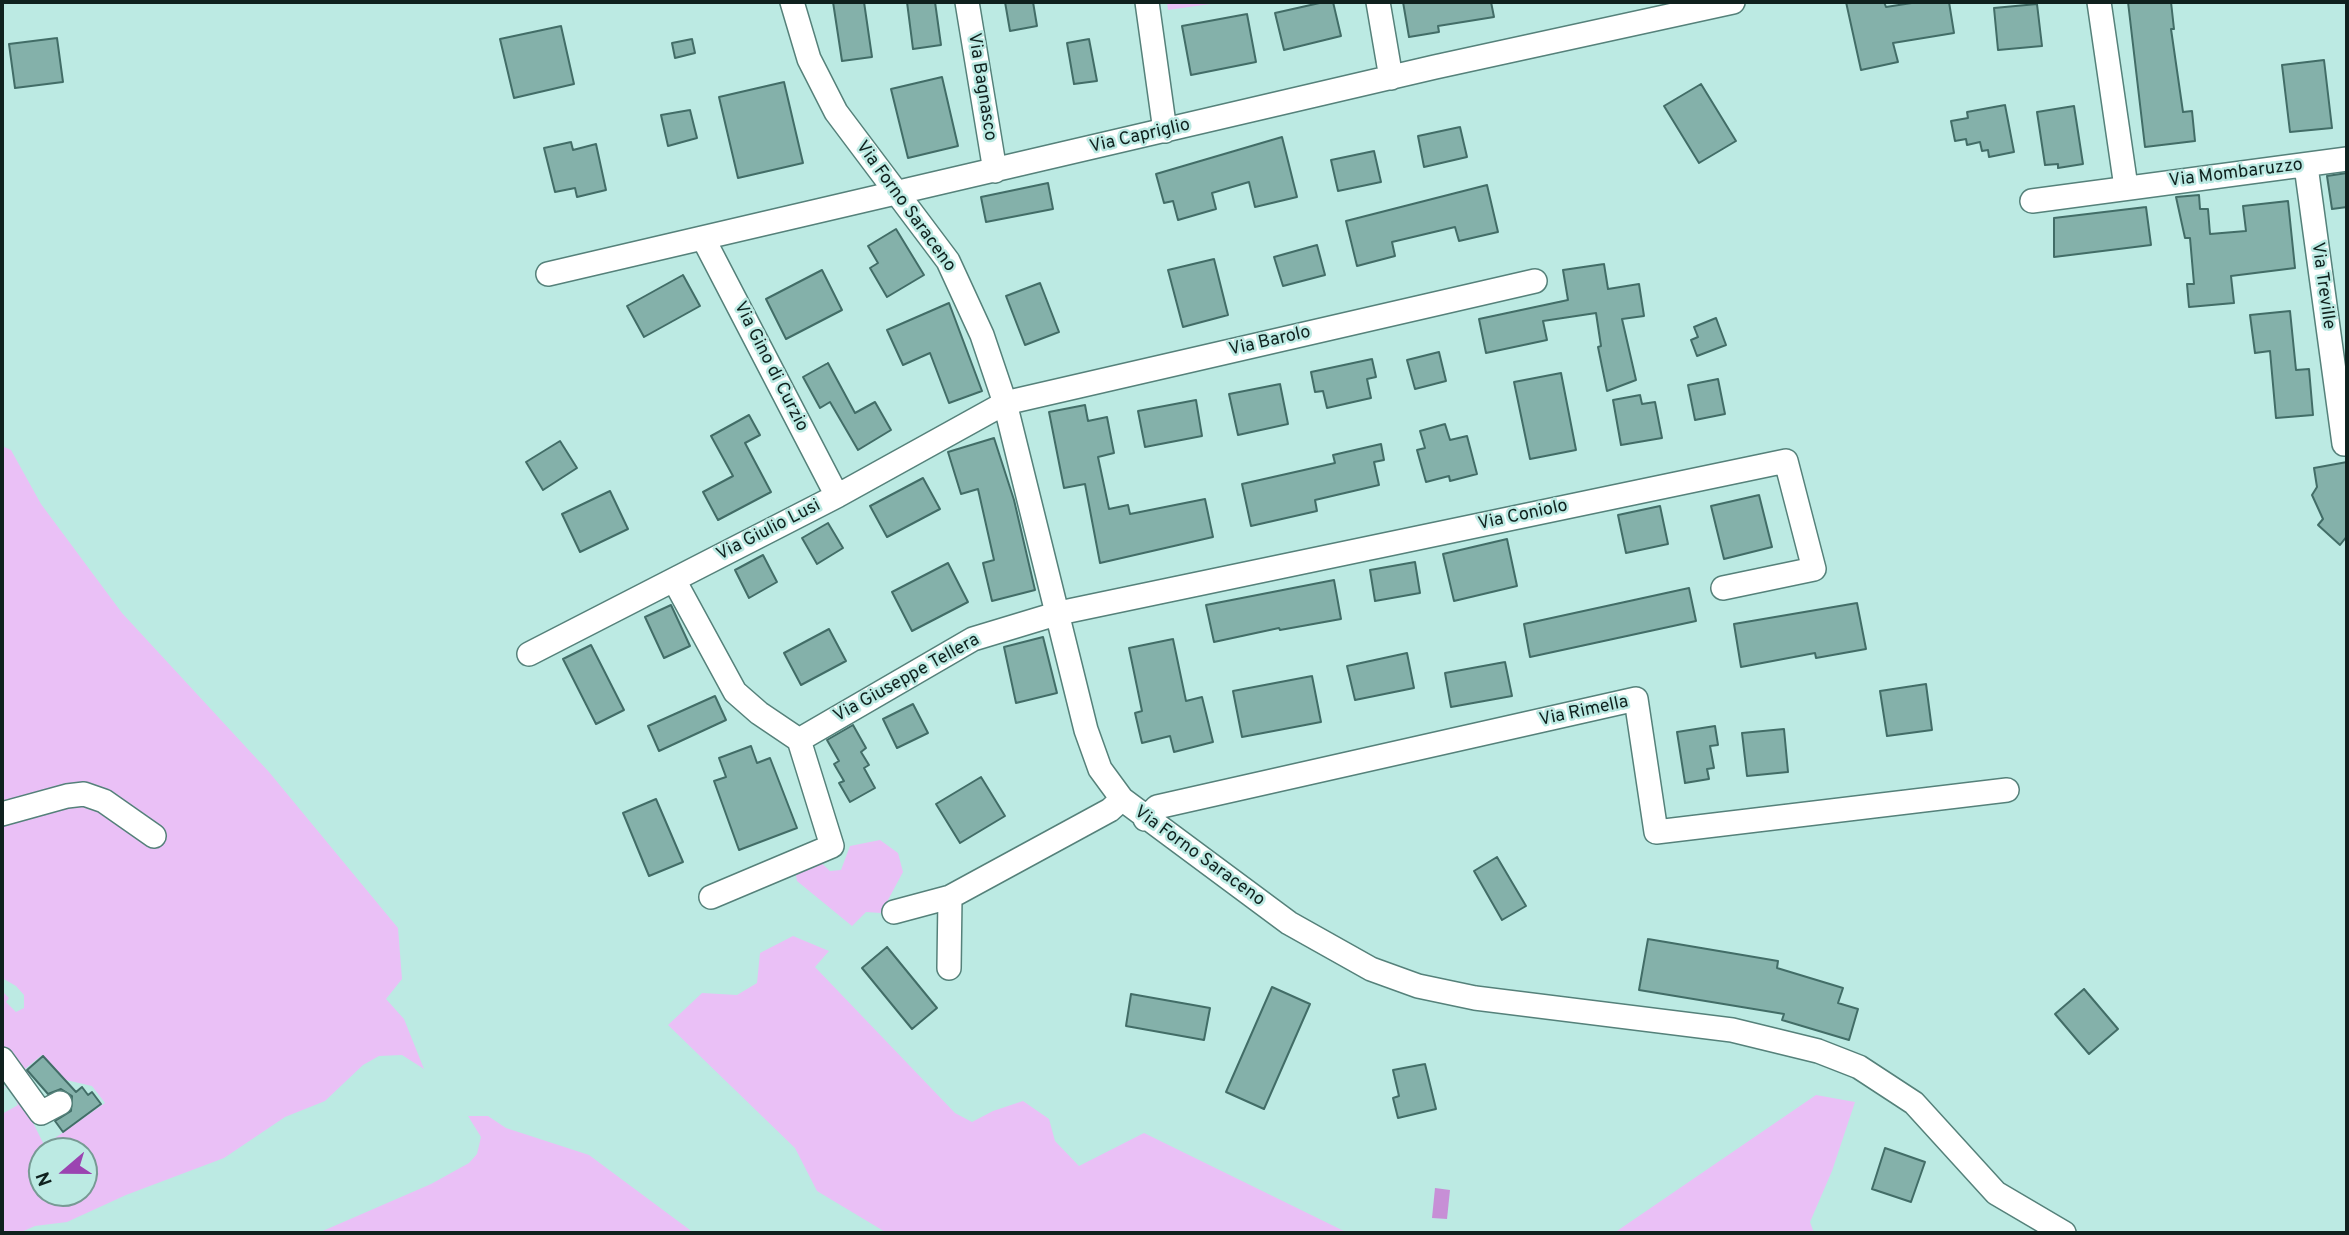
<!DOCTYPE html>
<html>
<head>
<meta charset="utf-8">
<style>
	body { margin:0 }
	#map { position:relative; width:2349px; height:1235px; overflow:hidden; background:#bceae3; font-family:Overpass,sans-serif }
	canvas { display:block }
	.frame { position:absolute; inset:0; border:4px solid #0f211e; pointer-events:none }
	.north { position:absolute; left:28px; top:1137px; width:70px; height:70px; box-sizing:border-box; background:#bceae3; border:2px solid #779a94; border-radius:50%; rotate:250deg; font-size:19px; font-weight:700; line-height:28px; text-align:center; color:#0f211e }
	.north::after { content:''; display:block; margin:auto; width:24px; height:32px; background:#9b44b1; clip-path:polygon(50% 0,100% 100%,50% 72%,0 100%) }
</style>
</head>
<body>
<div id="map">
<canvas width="2349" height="1235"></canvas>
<div class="frame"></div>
<div class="north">N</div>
</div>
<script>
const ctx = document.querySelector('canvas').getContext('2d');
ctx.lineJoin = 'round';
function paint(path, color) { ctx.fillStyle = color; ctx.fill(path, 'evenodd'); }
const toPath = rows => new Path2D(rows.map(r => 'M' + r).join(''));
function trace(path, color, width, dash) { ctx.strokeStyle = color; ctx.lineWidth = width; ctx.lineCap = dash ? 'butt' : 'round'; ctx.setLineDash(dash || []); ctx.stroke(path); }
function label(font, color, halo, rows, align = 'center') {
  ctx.font = font + ' Overpass,sans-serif'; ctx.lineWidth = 5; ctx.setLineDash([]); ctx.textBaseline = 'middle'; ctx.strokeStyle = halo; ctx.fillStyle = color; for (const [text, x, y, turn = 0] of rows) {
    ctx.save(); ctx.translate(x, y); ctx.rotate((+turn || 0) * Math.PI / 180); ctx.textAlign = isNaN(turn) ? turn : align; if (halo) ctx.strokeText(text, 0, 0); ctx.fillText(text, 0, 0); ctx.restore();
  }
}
paint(toPath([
	[1167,2,1224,2,1168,10],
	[2,446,11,450,41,504,122,613,269,772,398,928,402,979,386,999,404,1019,424,1069,402,1055,379,1056,363,1065,325,1101,285,1117,224,1158,126,1195,67,1222,35,1226,19,1233,2,1233,2,1114,18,1105,9,1086,2,1089,11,1083,8,1079,2,1083,2,1070,14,1084,47,1151,42,1151,42,1193,84,1193,84,1151,50,1151,48,1143,105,1103,92,1086,66,1080,42,1055,25,1069,30,1075,24,1078,2,1053,2,991,9,998,6,1002,16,1012,24,1008,24,995,16,986,2,978,2,822,85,803,139,840,155,846,108,793,2,810],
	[880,840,898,853,903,872,881,913,866,912,852,926,797,881,794,865,815,857,830,871,841,870,850,846],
	[793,936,829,951,815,967,955,1113,972,1122,993,1111,1023,1101,1049,1119,1055,1141,1079,1166,1144,1133,1348,1233,887,1233,817,1191,795,1148,668,1025,702,993,737,995,757,983,760,953],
	[1816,1095,1855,1102,1832,1171,1810,1222,1814,1233,1614,1233],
	[468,1116,488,1116,506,1128,589,1155,694,1233,318,1233,431,1184,469,1163,477,1154,481,1137]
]), '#eac0f6');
paint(toPath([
	[1435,1188,1450,1190,1447,1219,1432,1218]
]), '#c78fd6');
const building = toPath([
	[833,2,864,2,872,57,842,61,833,2],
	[907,2,935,2,941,45,913,49,907,2],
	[1005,2,1033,2,1037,26,1010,31,1005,2],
	[1324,2,1333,2,1341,36,1284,50,1275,13,1324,2],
	[1403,2,1491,2,1494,17,1438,26,1439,32,1409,37,1403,2],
	[1846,2,1884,2,1886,7,1918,2,1949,2,1954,33,1893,43,1898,62,1861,70,1846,2],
	[2128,2,2171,2,2174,29,2171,29,2183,112,2192,111,2195,141,2145,147,2128,2],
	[2037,4,2042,46,1998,50,1994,8,2037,4],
	[1247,14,1256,62,1191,75,1182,26,1247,14],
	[561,26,574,84,514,98,500,39,561,26],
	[57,38,63,82,15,88,9,44,57,38],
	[692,39,695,53,675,58,672,43,692,39],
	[1089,39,1097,81,1074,84,1067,43,1089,39],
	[2324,60,2332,128,2290,132,2282,65,2324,60],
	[942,77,958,146,908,158,891,89,942,77],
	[784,82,803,163,738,178,719,97,784,82],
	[1701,84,1736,141,1699,163,1664,106,1701,84],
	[2005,105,2014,152,1989,157,1988,150,1982,151,1980,142,1967,145,1966,139,1955,141,1951,121,1968,118,1967,112,2005,105],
	[2074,106,2083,164,2058,168,2058,164,2045,165,2037,112,2074,106],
	[690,110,697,138,668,146,661,115,690,110],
	[1460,127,1467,157,1424,167,1418,136,1460,127],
	[1282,137,1297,197,1255,207,1249,182,1212,193,1216,209,1178,220,1173,201,1164,203,1156,174,1282,137],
	[571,142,573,150,596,144,606,190,577,197,575,188,555,192,544,148,571,142],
	[1374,151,1381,182,1338,191,1331,160,1374,151],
	[2347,173,2347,207,2332,209,2327,176,2347,173],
	[1048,183,1053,209,986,222,981,197,1048,183],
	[1487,185,1498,232,1459,241,1455,227,1392,242,1395,256,1357,266,1346,221,1487,185],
	[2199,195,2200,209,2208,209,2210,234,2246,231,2243,206,2288,201,2295,268,2231,276,2234,303,2189,307,2187,284,2194,284,2190,238,2185,238,2176,197,2199,195],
	[2146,207,2151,245,2054,257,2054,218,2146,207],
	[896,229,924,275,887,297,870,268,878,263,868,246,896,229],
	[1317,245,1325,275,1283,286,1274,257,1317,245],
	[1214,259,1228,315,1183,327,1168,270,1214,259],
	[1604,264,1608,289,1639,284,1644,316,1622,319,1636,380,1607,391,1598,347,1601,346,1596,313,1543,321,1547,340,1486,353,1479,319,1568,300,1563,270,1604,264],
	[822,270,842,310,786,339,766,299,822,270],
	[683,275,700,306,644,337,627,306,683,275],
	[1040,283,1059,332,1025,345,1006,296,1040,283],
	[949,303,982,391,949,403,930,353,903,365,887,330,949,303],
	[2290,311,2296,370,2309,369,2313,415,2276,418,2270,351,2255,353,2250,315,2290,311],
	[1716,318,1726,345,1697,356,1691,340,1698,337,1694,327,1716,318],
	[1439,352,1446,381,1415,389,1407,360,1439,352],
	[1372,359,1376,377,1367,379,1371,398,1327,408,1323,391,1315,392,1311,372,1372,359],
	[828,363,855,413,875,402,891,430,858,450,830,402,820,408,803,377,828,363],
	[1561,373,1576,450,1530,459,1514,382,1561,373],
	[1718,379,1725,414,1695,420,1688,385,1718,379],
	[1280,384,1288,424,1238,435,1229,394,1280,384],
	[1640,395,1642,404,1655,402,1662,438,1621,445,1613,400,1640,395],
	[1196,400,1202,436,1145,447,1138,411,1196,400],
	[1085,405,1088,421,1107,417,1114,453,1098,457,1109,509,1128,505,1130,514,1205,499,1213,537,1100,563,1085,484,1064,488,1049,412,1085,405],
	[749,415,760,435,745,443,771,492,718,520,703,492,733,476,711,436,749,415],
	[1445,424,1450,440,1467,436,1477,474,1450,481,1449,476,1426,482,1417,450,1425,448,1420,431,1445,424],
	[994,438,1014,500,1035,590,992,601,983,563,994,560,978,489,961,494,948,452,994,438],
	[560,441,577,468,543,490,526,462,560,441],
	[1381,444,1384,460,1374,462,1379,485,1315,500,1317,511,1251,526,1242,484,1335,463,1333,455,1381,444],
	[2347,462,2347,536,2340,545,2318,525,2323,519,2312,495,2317,487,2314,468,2347,462],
	[923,478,940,509,887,537,870,506,923,478],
	[610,491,628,529,580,552,562,514,610,491],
	[1759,495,1772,547,1724,559,1711,506,1759,495],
	[1660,506,1668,544,1626,553,1618,515,1660,506],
	[828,523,843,548,817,564,802,538,828,523],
	[1507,539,1517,586,1454,601,1443,554,1507,539],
	[763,555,777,582,749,598,735,570,763,555],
	[1415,562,1420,593,1375,601,1370,570,1415,562],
	[948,563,968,602,912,631,892,592,948,563],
	[1334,580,1341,619,1280,630,1279,628,1214,642,1206,605,1334,580],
	[1689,588,1696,621,1530,657,1524,624,1689,588],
	[1857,603,1866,649,1816,658,1815,653,1741,667,1734,624,1857,603],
	[671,605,690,646,664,658,645,617,671,605],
	[829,629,846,661,801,685,784,653,829,629],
	[1043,637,1057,693,1016,703,1004,647,1043,637],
	[1173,639,1186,701,1202,697,1213,742,1174,752,1170,736,1142,743,1135,713,1142,711,1129,648,1173,639],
	[591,645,624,710,596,724,563,659,591,645],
	[1407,653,1414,688,1355,700,1347,666,1407,653],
	[1505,662,1512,696,1451,707,1445,673,1505,662],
	[1312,676,1321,722,1242,737,1233,691,1312,676],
	[1926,684,1932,730,1887,736,1880,691,1926,684],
	[715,696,726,720,659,751,648,726,715,696],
	[913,704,928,733,897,748,883,719,913,704],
	[853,725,866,748,861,752,869,765,864,768,875,788,850,802,839,783,844,781,834,764,839,761,827,740,853,725],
	[1715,726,1718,745,1710,746,1714,768,1707,769,1709,779,1685,783,1677,732,1715,726],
	[1784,729,1788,772,1747,776,1742,733,1784,729],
	[751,746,757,763,770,758,797,828,739,850,714,781,726,777,719,758,751,746],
	[981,777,1005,816,960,843,936,804,981,777],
	[656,799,683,862,649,876,623,813,656,799],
	[1497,857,1526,906,1502,920,1474,871,1497,857],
	[1648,939,1778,961,1777,968,1843,988,1838,1003,1858,1009,1849,1040,1782,1020,1784,1014,1639,990,1648,939],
	[887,947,937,1008,912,1029,862,968,887,947],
	[1272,987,1310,1004,1264,1109,1226,1092,1272,987],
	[2084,989,2118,1029,2089,1054,2055,1014,2084,989],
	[1131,994,1210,1008,1204,1040,1126,1026,1131,994],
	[43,1056,76,1092,82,1087,88,1095,92,1092,101,1104,63,1132,55,1121,71,1111,72,1096,61,1089,48,1094,27,1070,43,1056],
	[1425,1064,1436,1109,1398,1118,1393,1098,1399,1096,1393,1070,1425,1064],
	[1885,1148,1925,1162,1911,1202,1872,1189,1885,1148]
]);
paint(building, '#84b1aa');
trace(building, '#426d67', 2);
const minor = toPath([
	[792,2,809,59,836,112,948,261,982,335,1005,403,1086,730,1100,769,1122,799,1289,923,1371,969,1418,986,1475,998,1732,1030,1818,1051,1859,1067,1914,1103,1996,1193,2064,1233],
	[967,2,995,171],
	[1147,2,1165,131],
	[1378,2,1391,78],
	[2099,2,2126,187],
	[2306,166,2344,444,2347,444],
	[2032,201,2347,159],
	[703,238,837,496],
	[548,274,1435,67,1733,2],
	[674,580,735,692,759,713,799,740,832,846,711,897],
	[529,654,837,496,1005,403,1535,281],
	[799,740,973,639,1059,613,1786,461,1814,569,1723,588],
	[2,814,67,796,84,794,104,801,154,836],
	[1145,819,1157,807,1636,699,1656,832,2007,790],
	[894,912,950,897],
	[949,968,950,897,1110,810,1122,799],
	[2,1059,41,1113,60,1103]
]);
trace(minor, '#55817a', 26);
trace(minor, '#fff', 23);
label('18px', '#0f211e', '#bceae3', [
	["Via Bagnasco",981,87,81],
	["Via Capriglio",1140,137,-13],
	["Via Mombaruzzo",2236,174,-7],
	["Via Forno Saraceno",905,207,54],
	["Via Treville",2322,286,82],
	["Via Barolo",1270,342,-13],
	["Via Gino di Curzio",770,367,63],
	["Via Coniolo",1523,516,-12],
	["Via Giulio Lusi",769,531,-27],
	["Via Giuseppe Tellera",907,679,-29],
	["Via Rimella",1584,712,-12],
	["Via Forno Saraceno",1199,857,36]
]);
</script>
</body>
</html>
